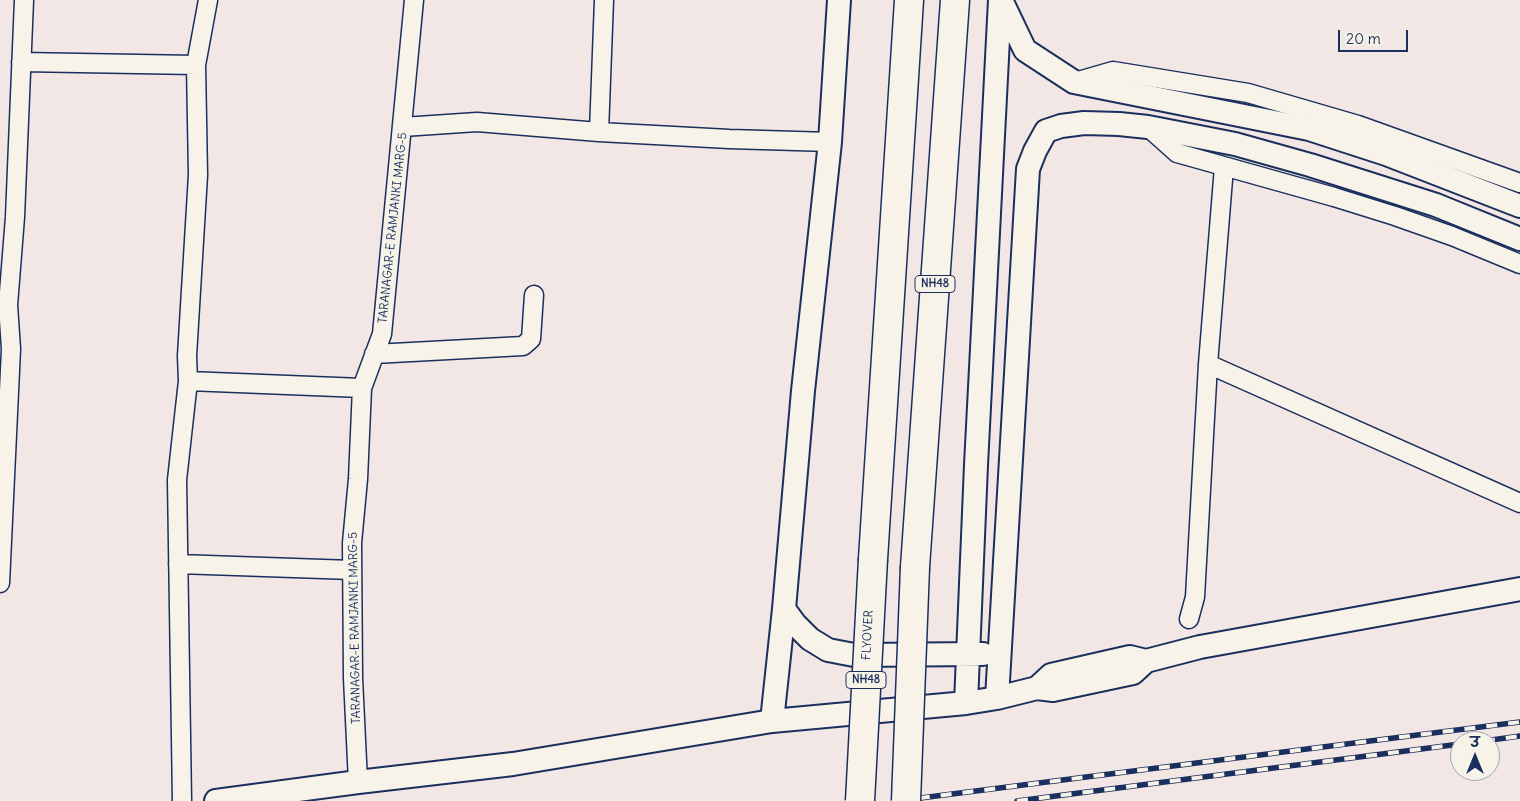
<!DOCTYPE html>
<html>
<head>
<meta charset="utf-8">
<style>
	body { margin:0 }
	#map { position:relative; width:1520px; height:801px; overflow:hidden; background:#f3e7e5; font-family:Delius,"Playpen Sans Deva",sans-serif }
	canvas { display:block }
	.north { position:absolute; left:1450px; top:731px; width:50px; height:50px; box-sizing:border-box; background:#f7f3e8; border:1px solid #9fa5b1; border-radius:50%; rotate:0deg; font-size:14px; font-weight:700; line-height:20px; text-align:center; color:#1b2f5e }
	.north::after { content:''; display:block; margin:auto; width:18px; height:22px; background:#1b2f5e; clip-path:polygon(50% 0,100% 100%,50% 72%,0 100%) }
	.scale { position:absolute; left:1338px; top:30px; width:70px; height:22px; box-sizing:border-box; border:2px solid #1b2f5e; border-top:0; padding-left:6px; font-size:15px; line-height:18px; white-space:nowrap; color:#1b2f5e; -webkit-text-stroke:4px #f7f3e8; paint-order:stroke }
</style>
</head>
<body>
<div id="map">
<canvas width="1520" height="801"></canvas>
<div class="north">उ</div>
<div class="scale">20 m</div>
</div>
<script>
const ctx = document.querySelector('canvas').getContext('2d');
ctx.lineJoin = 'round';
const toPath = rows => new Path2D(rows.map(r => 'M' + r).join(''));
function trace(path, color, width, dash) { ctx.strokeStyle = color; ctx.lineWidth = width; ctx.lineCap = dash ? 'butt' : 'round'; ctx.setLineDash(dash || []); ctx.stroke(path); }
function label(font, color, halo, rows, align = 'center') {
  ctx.font = font + ' Delius,sans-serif'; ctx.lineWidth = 4; ctx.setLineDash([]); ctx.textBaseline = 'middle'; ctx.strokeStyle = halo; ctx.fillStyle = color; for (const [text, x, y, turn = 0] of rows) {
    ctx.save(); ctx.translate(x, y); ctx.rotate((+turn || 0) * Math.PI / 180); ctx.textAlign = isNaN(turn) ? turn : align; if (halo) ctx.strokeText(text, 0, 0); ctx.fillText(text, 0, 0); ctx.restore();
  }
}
const minor = toPath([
	[21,62,196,65],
	[1075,82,1113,71,1248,93,1358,125,1520,183],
	[403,127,477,122,599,132,729,139,830,142],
	[1148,127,1177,153,1334,197,1395,216,1452,236,1520,264],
	[599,132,604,0],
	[374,354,523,346,531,339,534,295],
	[1208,364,1520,503],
	[188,381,362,388],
	[178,564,352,570],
	[0,583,11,349,8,305,15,217,24,0],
	[1189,619,1195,597,1208,364,1224,167],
	[358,782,353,678,352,543,358,479,362,388,382,334,414,0],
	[182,801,177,480,188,381,187,356,198,175,196,65,208,0]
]);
const tertiary = toPath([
	[1002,2,1025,50,1074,82,1309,129,1386,154,1520,206],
	[784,609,795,624,810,639,828,650,854,655,983,654],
	[1037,688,1051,675,1130,657,1146,661],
	[997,698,1028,169,1035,151,1046,131,1061,126,1084,123,1119,124,1148,127,1235,144,1310,165,1436,205,1520,239],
	[966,703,976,465,1000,0],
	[772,721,784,609,803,391,830,142,839,0],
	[216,801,358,782,513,764,772,721,966,703,997,698,1037,688,1053,690,1133,673,1146,661,1200,647,1520,589]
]);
const trunk = toPath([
	[873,559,909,0],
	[915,567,955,0]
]);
trace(minor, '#1b2f5e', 21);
trace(tertiary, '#1b2f5e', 26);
trace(trunk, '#1b2f5e', 31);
trace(minor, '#f7f3e8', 18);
trace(tertiary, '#f7f3e8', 22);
trace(trunk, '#f7f3e8', 28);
const rail = toPath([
	[1484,741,1520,736],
	[897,801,1520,722],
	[1017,801,1460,744]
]);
trace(rail, '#1b2f5e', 5.5);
trace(rail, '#f7f3e8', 4, [11]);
const trunkBridge = toPath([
	[860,801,873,559],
	[906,801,915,567]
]);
trace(trunkBridge, '#1b2f5e', 31, []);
trace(trunkBridge, '#f7f3e8', 28);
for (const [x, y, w] of [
	[935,284,40],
	[866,680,40]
]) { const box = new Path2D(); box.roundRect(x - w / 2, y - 8.5, w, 17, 4); ctx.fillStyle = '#f7f3e8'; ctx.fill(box); trace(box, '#1b2f5e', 1); }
label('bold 11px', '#1b2f5e', null, [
	["NH48",935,284],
	["NH48",866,680]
]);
label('12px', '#1b2f5e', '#f7f3e8', [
	["TARANAGAR-E RAMJANKI MARG-5",393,228,-84],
	["TARANAGAR-E RAMJANKI MARG-5",355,628,-91],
	["FLYOVER",868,635,-87]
]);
</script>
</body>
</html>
